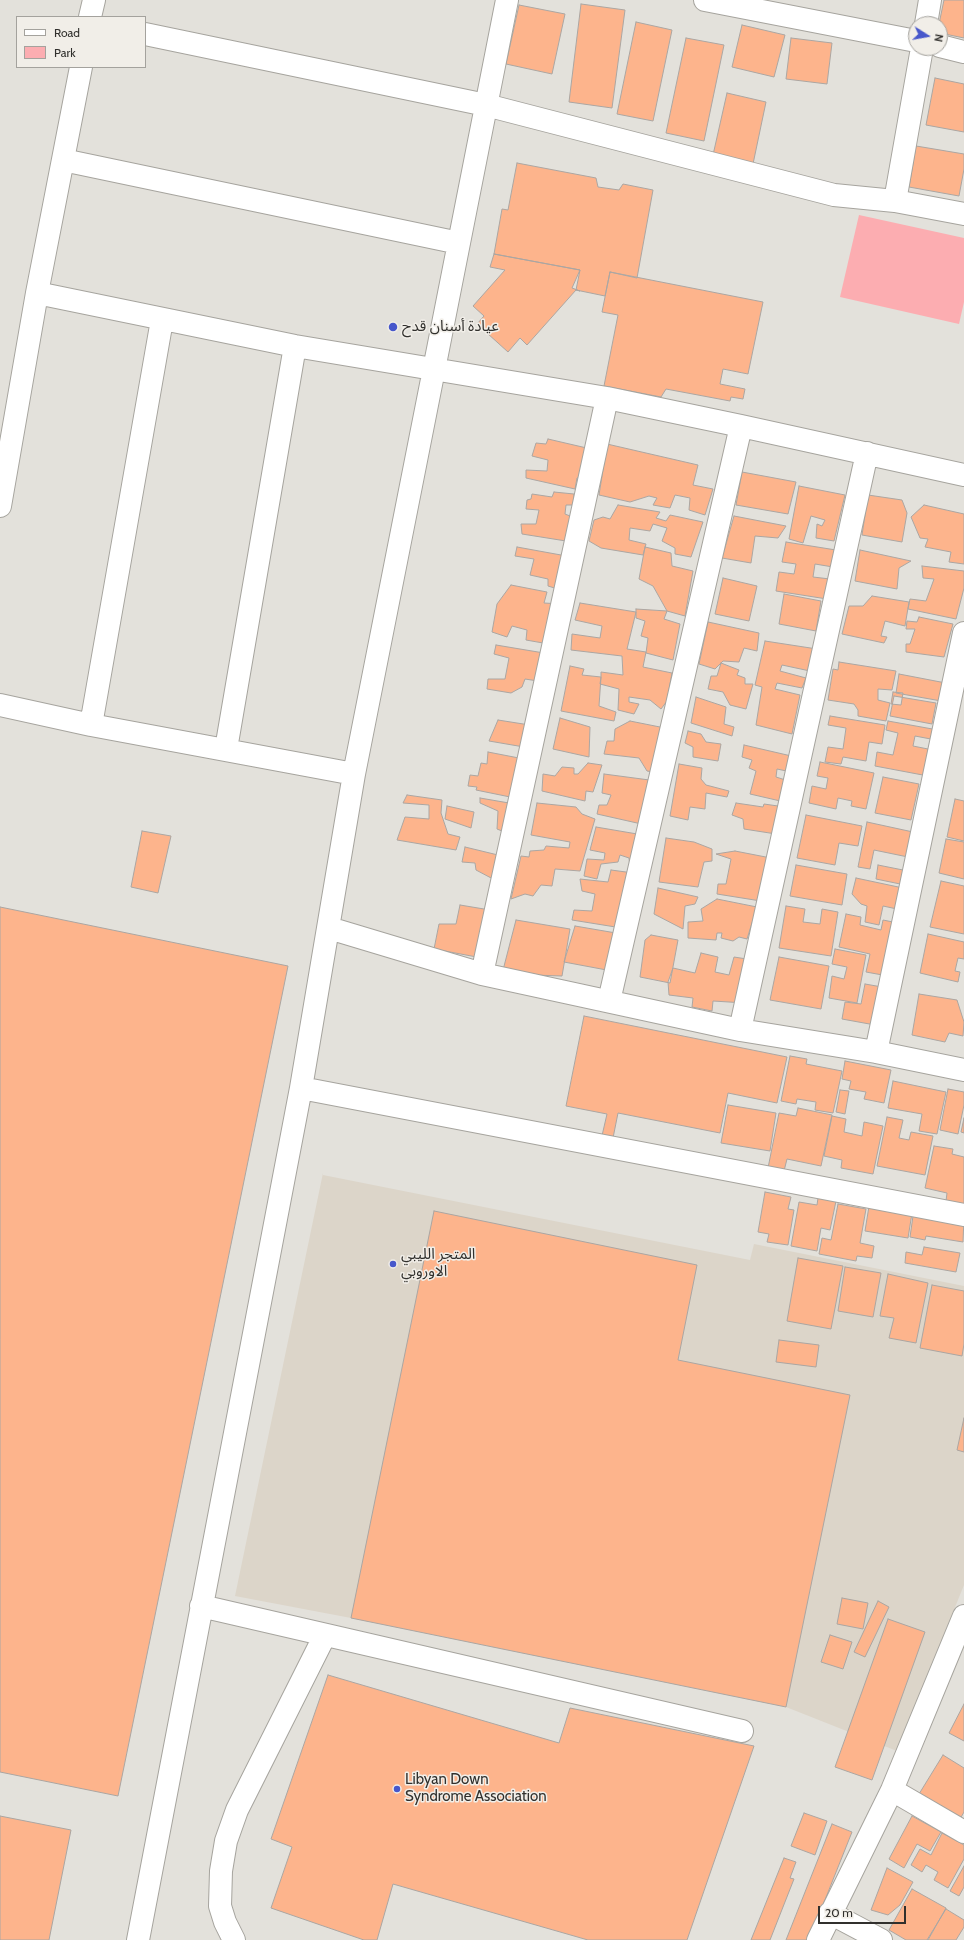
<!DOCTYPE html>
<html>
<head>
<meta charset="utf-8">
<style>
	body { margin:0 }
	#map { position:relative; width:964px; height:1940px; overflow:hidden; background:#e3e1db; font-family:Cabin,sans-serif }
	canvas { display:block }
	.legend { position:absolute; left:16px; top:16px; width:130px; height:52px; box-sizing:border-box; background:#f1eee8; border:1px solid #a4a29d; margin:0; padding:5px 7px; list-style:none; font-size:12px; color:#31302d }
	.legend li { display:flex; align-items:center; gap:8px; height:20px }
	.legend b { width:20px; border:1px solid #a4a29d }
	.north { position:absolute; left:908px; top:16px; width:40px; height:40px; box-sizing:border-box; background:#f1eee8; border:1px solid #a4a29d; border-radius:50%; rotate:101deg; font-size:11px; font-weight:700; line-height:16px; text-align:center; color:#31302d }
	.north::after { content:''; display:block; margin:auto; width:14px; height:18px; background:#4757cb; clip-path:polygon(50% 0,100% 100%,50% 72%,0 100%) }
	.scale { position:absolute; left:818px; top:1906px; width:88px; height:18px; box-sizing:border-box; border:2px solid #31302d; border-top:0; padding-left:5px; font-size:12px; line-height:14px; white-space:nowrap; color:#31302d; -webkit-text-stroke:3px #f1eee8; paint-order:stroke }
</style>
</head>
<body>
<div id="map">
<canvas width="964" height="1940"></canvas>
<ul class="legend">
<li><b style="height:5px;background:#fff"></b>Road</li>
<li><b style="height:11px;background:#fcadb1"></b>Park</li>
</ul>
<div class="north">N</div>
<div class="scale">20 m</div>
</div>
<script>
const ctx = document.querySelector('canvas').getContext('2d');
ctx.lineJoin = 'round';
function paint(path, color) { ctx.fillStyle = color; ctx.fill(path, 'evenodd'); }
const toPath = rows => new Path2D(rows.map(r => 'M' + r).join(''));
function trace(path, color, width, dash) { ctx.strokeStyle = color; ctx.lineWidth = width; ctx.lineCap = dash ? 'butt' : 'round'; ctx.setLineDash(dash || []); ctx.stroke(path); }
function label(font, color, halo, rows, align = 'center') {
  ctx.font = font + ' Cabin,"Noto Sans Arabic",sans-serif'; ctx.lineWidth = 3; ctx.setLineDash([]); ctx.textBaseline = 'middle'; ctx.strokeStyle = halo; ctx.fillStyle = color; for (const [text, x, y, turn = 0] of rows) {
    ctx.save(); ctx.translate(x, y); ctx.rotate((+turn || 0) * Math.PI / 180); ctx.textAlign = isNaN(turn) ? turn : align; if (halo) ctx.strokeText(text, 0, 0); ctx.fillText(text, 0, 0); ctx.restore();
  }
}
paint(toPath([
	[323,1173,323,1175,750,1260,754,1244,964,1286,964,1585,897,1751,786,1707,351,1618,235,1596]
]), '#dcd5c9');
paint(toPath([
	[859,215,964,238,964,302,959,324,840,297]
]), '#fcadb1');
const building = toPath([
	[944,0,964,0,964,38,940,33,939,24,944,0],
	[581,4,625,10,612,108,569,102,581,4],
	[519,5,565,14,552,74,506,64,519,5],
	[636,22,672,30,653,121,617,114,636,22],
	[742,25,785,35,774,77,732,67,742,25],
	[686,38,724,45,704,141,666,133,686,38],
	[791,38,832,43,827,84,786,79,791,38],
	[935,78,964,84,964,132,926,125,935,78],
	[727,93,766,102,753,164,713,155,727,93],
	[916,146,964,154,964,169,959,196,909,187,916,146],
	[517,163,596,178,598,187,619,190,623,184,653,190,637,278,610,272,605,296,576,290,580,270,494,254,502,209,508,210,517,163],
	[494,254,580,270,572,288,580,291,576,290,527,345,520,338,508,352,477,324,484,316,473,306,505,270,490,267,494,254],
	[610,272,763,302,748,374,723,369,720,384,745,389,743,399,731,397,730,401,666,389,661,397,604,386,618,315,602,312,610,272],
	[548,439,591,449,583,476,577,478,575,489,526,478,526,470,547,471,548,460,532,456,536,443,546,444,548,439],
	[607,444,698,465,693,485,713,489,705,515,689,510,690,498,675,495,670,508,653,505,657,498,649,496,630,502,599,495,607,444],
	[742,472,796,482,788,514,736,505,742,472],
	[799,486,845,495,834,541,816,538,817,524,822,526,825,520,811,516,803,543,789,539,799,486],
	[554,492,574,494,574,505,566,505,565,514,580,520,566,541,522,534,521,524,536,524,539,510,526,509,527,500,531,499,532,494,552,497,554,492],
	[868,495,902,500,907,513,902,542,862,535,868,495],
	[618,505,660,512,656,518,666,521,670,515,703,522,691,557,675,554,675,548,662,541,667,528,653,524,650,531,630,528,629,540,646,544,643,555,601,548,589,541,594,520,603,517,610,519,618,505],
	[924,505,964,514,964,564,949,562,951,552,925,547,928,539,920,538,911,517,924,505],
	[734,516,786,526,778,538,755,536,751,563,722,558,734,516],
	[786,542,836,550,833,567,815,564,813,577,830,579,827,599,776,591,779,572,794,574,796,564,782,562,786,542],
	[517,547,572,557,561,590,548,586,548,579,530,575,534,559,515,556,517,547],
	[645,547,671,553,672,566,693,571,685,616,667,611,653,586,639,579,645,547],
	[860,550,911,561,899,568,897,589,855,581,860,550],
	[922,566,964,571,964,588,956,619,908,609,910,599,926,601,934,579,923,578,922,566],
	[723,578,757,586,749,621,715,614,723,578],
	[511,585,547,592,544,603,562,604,543,643,526,640,527,630,512,626,507,637,492,632,497,604,511,585],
	[784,594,821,601,816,631,779,624,784,594],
	[872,596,909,602,905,626,885,621,881,636,887,637,884,643,842,634,849,606,863,606,872,596],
	[580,603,636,612,627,649,646,652,643,667,672,673,667,701,661,709,650,700,629,697,629,702,639,704,634,714,618,710,619,689,600,684,601,677,601,672,623,675,622,656,571,650,572,634,600,638,602,626,575,620,580,603],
	[636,609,667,611,664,619,680,624,673,660,646,653,648,638,641,636,645,621,636,618,636,609],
	[919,617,953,624,944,657,906,652,906,644,910,644,915,629,906,629,907,621,917,622,919,617],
	[708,622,759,633,757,651,744,648,739,662,723,661,715,669,699,664,708,622],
	[765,641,817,649,810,671,782,665,780,671,806,678,802,688,777,683,775,689,800,695,792,734,756,725,762,687,755,685,765,641],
	[496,645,544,653,538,681,525,679,522,687,511,693,487,689,488,679,505,679,509,658,494,654,496,645],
	[839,662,896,671,892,690,878,689,878,700,890,703,886,721,858,716,858,710,854,704,828,700,833,669,838,670,839,662],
	[721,663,739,670,737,675,745,678,745,684,753,684,746,709,730,705,723,692,708,689,711,676,717,676,721,663],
	[570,666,584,669,582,675,601,677,599,706,616,712,614,721,561,711,570,666],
	[899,674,951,684,947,702,896,693,899,674],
	[893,692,903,693,901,705,891,704,893,692],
	[894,696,936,703,932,724,890,716,894,696],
	[696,697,726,707,724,724,734,727,732,736,691,723,696,697],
	[830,716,885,725,882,744,869,742,866,761,843,757,841,764,825,762,828,747,843,749,846,728,828,725,830,716],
	[560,718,590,727,589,757,553,749,560,718],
	[498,720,536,726,524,747,489,741,498,720],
	[630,721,665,728,659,773,647,771,639,758,604,754,607,741,614,741,615,729,630,721],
	[888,721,938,730,936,740,915,736,913,746,933,750,928,776,875,766,877,752,893,755,898,733,886,730,888,721],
	[688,731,701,734,706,742,721,744,718,761,693,757,693,747,685,743,688,731],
	[744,745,800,758,796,773,777,769,776,777,795,783,789,803,750,794,756,771,749,768,752,760,742,757,744,745],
	[488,752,524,759,520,799,476,790,477,787,468,786,470,775,478,776,481,763,487,764,488,752],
	[820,762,874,773,866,809,851,806,852,801,838,798,836,809,809,803,812,786,826,789,828,778,817,776,820,762],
	[588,763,602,765,593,792,586,791,585,801,542,791,543,774,555,776,562,767,574,768,574,774,578,774,588,763],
	[679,764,702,768,701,779,706,785,729,791,727,797,706,793,705,809,690,807,688,820,670,816,679,764],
	[604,774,657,781,646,825,597,814,599,805,607,805,611,795,602,793,604,774],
	[883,777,919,784,911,820,875,813,883,777],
	[407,795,442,800,441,813,448,834,460,837,456,850,397,840,405,817,429,819,429,805,403,803,407,795],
	[480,798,509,803,502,831,497,829,498,811,480,803,480,798],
	[955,799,964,801,964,841,947,837,955,799],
	[537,803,576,807,582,814,595,819,580,871,555,869,552,886,541,885,533,896,525,894,511,899,521,856,529,857,530,851,544,850,546,846,569,848,570,842,531,835,537,803],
	[736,803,763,807,764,804,785,807,776,834,744,829,743,819,732,815,736,803],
	[447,806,474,812,471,828,445,819,447,806],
	[806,815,862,826,858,846,839,843,835,865,797,858,806,815],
	[867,822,913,832,908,857,874,850,870,869,858,867,867,822],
	[596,827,649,836,630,868,629,858,620,855,618,862,601,864,597,879,584,876,587,859,604,860,605,853,590,850,596,827],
	[142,831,171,836,158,893,131,887,142,831],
	[666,838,694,842,712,849,712,861,704,862,698,887,659,882,666,838],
	[946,839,964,842,964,879,939,873,946,839],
	[465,847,498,855,493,879,476,870,475,863,462,862,465,847],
	[735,851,776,859,767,902,717,894,718,884,726,884,731,859,716,854,735,851],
	[796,865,847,874,842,905,790,896,796,865],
	[878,865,908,871,905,885,876,879,878,865],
	[611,870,641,874,628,929,572,920,574,910,592,911,595,894,582,891,580,879,608,882,611,870],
	[856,878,903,888,897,909,883,906,879,925,865,922,867,906,861,904,852,894,856,878],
	[941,881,964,886,964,934,930,927,941,881],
	[658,888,698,897,695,904,685,906,683,929,654,914,658,888],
	[717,899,757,907,747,939,739,937,733,941,721,938,722,933,717,933,716,940,688,938,688,922,703,921,701,909,717,899],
	[460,905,490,910,482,958,434,949,439,924,456,924,460,905],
	[786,906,805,909,803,922,820,924,822,909,838,912,831,956,779,948,786,906],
	[0,907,288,966,118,1796,0,1772,0,907],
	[846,914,861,917,860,925,881,930,883,920,898,923,888,976,866,972,870,954,839,947,846,914],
	[516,920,570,929,562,976,502,974,516,920],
	[575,926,616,933,612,971,564,962,575,926],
	[928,934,964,942,964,959,958,958,955,971,960,972,958,982,920,973,928,934],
	[651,935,678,940,670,983,640,977,645,940,651,935],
	[835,949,866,955,857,1003,829,998,832,976,844,979,847,967,832,964,835,949],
	[701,953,718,957,715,972,729,975,734,957,753,960,745,1003,713,1001,712,1011,692,1007,693,998,669,995,668,982,673,968,695,973,701,953],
	[779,957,829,966,821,1009,770,1000,779,957],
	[865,984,882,987,875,1025,842,1019,845,1002,861,1004,865,984],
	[919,994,957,1000,964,1022,963,1036,949,1033,945,1042,912,1035,919,994],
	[584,1016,787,1057,777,1103,728,1093,720,1133,618,1113,612,1143,601,1140,607,1114,566,1106,584,1016],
	[790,1056,807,1059,806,1064,842,1071,833,1113,815,1110,816,1102,797,1099,796,1104,781,1101,790,1056],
	[845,1061,891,1070,884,1103,864,1099,866,1092,849,1089,851,1081,842,1079,845,1061],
	[893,1081,946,1092,937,1134,919,1131,922,1114,888,1108,893,1081],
	[948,1089,964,1092,964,1105,958,1134,940,1130,948,1089],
	[840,1090,849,1091,845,1114,836,1112,840,1090],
	[728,1105,776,1113,770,1151,721,1143,728,1105],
	[798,1108,832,1115,821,1166,787,1159,784,1171,768,1168,779,1113,796,1116,798,1108],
	[832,1116,846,1119,844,1132,862,1136,864,1122,883,1126,873,1174,841,1168,842,1160,824,1156,832,1116],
	[887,1117,903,1120,899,1138,909,1140,911,1132,933,1136,925,1175,877,1166,887,1117],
	[964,1118,964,1133,961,1132,964,1118],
	[934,1146,953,1149,952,1154,964,1157,964,1204,946,1201,947,1193,925,1188,934,1146],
	[765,1192,791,1197,788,1209,794,1210,788,1245,767,1242,769,1234,758,1232,765,1192],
	[818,1198,836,1201,830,1230,821,1228,817,1251,791,1246,799,1202,817,1205,818,1198],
	[870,1200,913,1207,908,1238,865,1231,870,1200],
	[838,1204,866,1209,860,1243,874,1246,872,1258,857,1256,856,1261,819,1254,822,1238,831,1240,838,1204],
	[914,1209,964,1217,963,1242,926,1236,925,1240,910,1237,914,1209],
	[434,1211,697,1265,678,1360,850,1395,786,1707,351,1618,434,1211],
	[924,1247,960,1253,956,1272,905,1263,906,1252,922,1255,924,1247],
	[798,1258,843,1266,831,1329,787,1321,798,1258],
	[845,1267,881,1273,873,1317,838,1311,845,1267],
	[888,1274,928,1283,916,1343,889,1338,894,1318,880,1316,888,1274],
	[932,1285,964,1291,964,1344,962,1356,920,1348,932,1285],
	[779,1340,819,1345,816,1367,776,1362,779,1340],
	[964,1418,964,1452,957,1450,964,1418],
	[842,1598,868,1603,863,1629,837,1624,842,1598],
	[878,1601,889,1607,865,1657,854,1652,878,1601],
	[888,1619,925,1632,872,1780,835,1767,888,1619],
	[830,1635,852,1642,843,1669,821,1662,830,1635],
	[328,1675,559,1743,570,1708,754,1746,687,1940,588,1940,393,1884,377,1940,364,1940,271,1908,292,1847,271,1839,328,1675],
	[964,1704,964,1741,949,1733,964,1704],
	[943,1755,964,1768,964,1812,960,1819,919,1794,943,1755],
	[804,1813,827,1821,815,1855,791,1846,804,1813],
	[0,1816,71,1830,49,1940,0,1940,0,1816],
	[912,1816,941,1832,930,1851,917,1844,904,1868,889,1859,912,1816],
	[832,1824,852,1832,809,1940,786,1940,832,1824],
	[942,1833,964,1845,964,1859,948,1888,934,1880,938,1872,926,1865,922,1872,911,1865,920,1849,931,1855,942,1833],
	[784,1858,796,1862,790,1878,794,1879,770,1940,751,1940,784,1858],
	[964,1866,964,1887,959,1896,950,1891,964,1866],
	[887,1868,913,1882,900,1905,888,1915,871,1910,887,1868],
	[912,1889,946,1908,928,1940,906,1940,889,1930,912,1889],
	[946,1909,964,1920,964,1927,956,1940,927,1940,946,1909]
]);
paint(building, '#fdb48c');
trace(building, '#aba6a2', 1);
const minor = toPath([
	[705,0,916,41],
	[90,17,94,0],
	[926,24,930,0],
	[145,34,486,105,834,195,895,201,964,214],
	[940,46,964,52],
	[63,160,459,243],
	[895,201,922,48],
	[37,293,295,346,607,398,741,426,964,475],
	[0,506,37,293,81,67],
	[0,705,91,725,354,774],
	[91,725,162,320],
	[226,749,295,346],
	[329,928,482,974,740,1030,876,1052,964,1070],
	[482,974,607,398],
	[609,1001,741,426],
	[740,1030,867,453],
	[876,1052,964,633],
	[301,1088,964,1215],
	[201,1606,742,1731],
	[892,1790,964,1832],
	[830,1913,881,1940],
	[138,1940,301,1088,354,774,507,0],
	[234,1940,225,1922,220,1906,221,1871,226,1841,237,1810,325,1635],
	[818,1940,892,1790,964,1616]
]);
trace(minor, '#a6a49e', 24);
trace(minor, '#fff', 22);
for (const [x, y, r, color] of [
	[393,327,5,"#4757cb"],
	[393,1264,4,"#4757cb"],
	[397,1789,4,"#4757cb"]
]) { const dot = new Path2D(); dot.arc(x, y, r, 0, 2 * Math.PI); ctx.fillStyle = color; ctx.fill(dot); trace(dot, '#f1eee8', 1.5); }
label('15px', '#31302d', '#f1eee8', [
	["عيادة أسنان قدح",402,327],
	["المتجر الليبي",401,1255],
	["الاوروبي",401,1272],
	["Libyan Down",405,1780],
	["Syndrome Association",405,1797]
], 'left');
</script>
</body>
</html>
